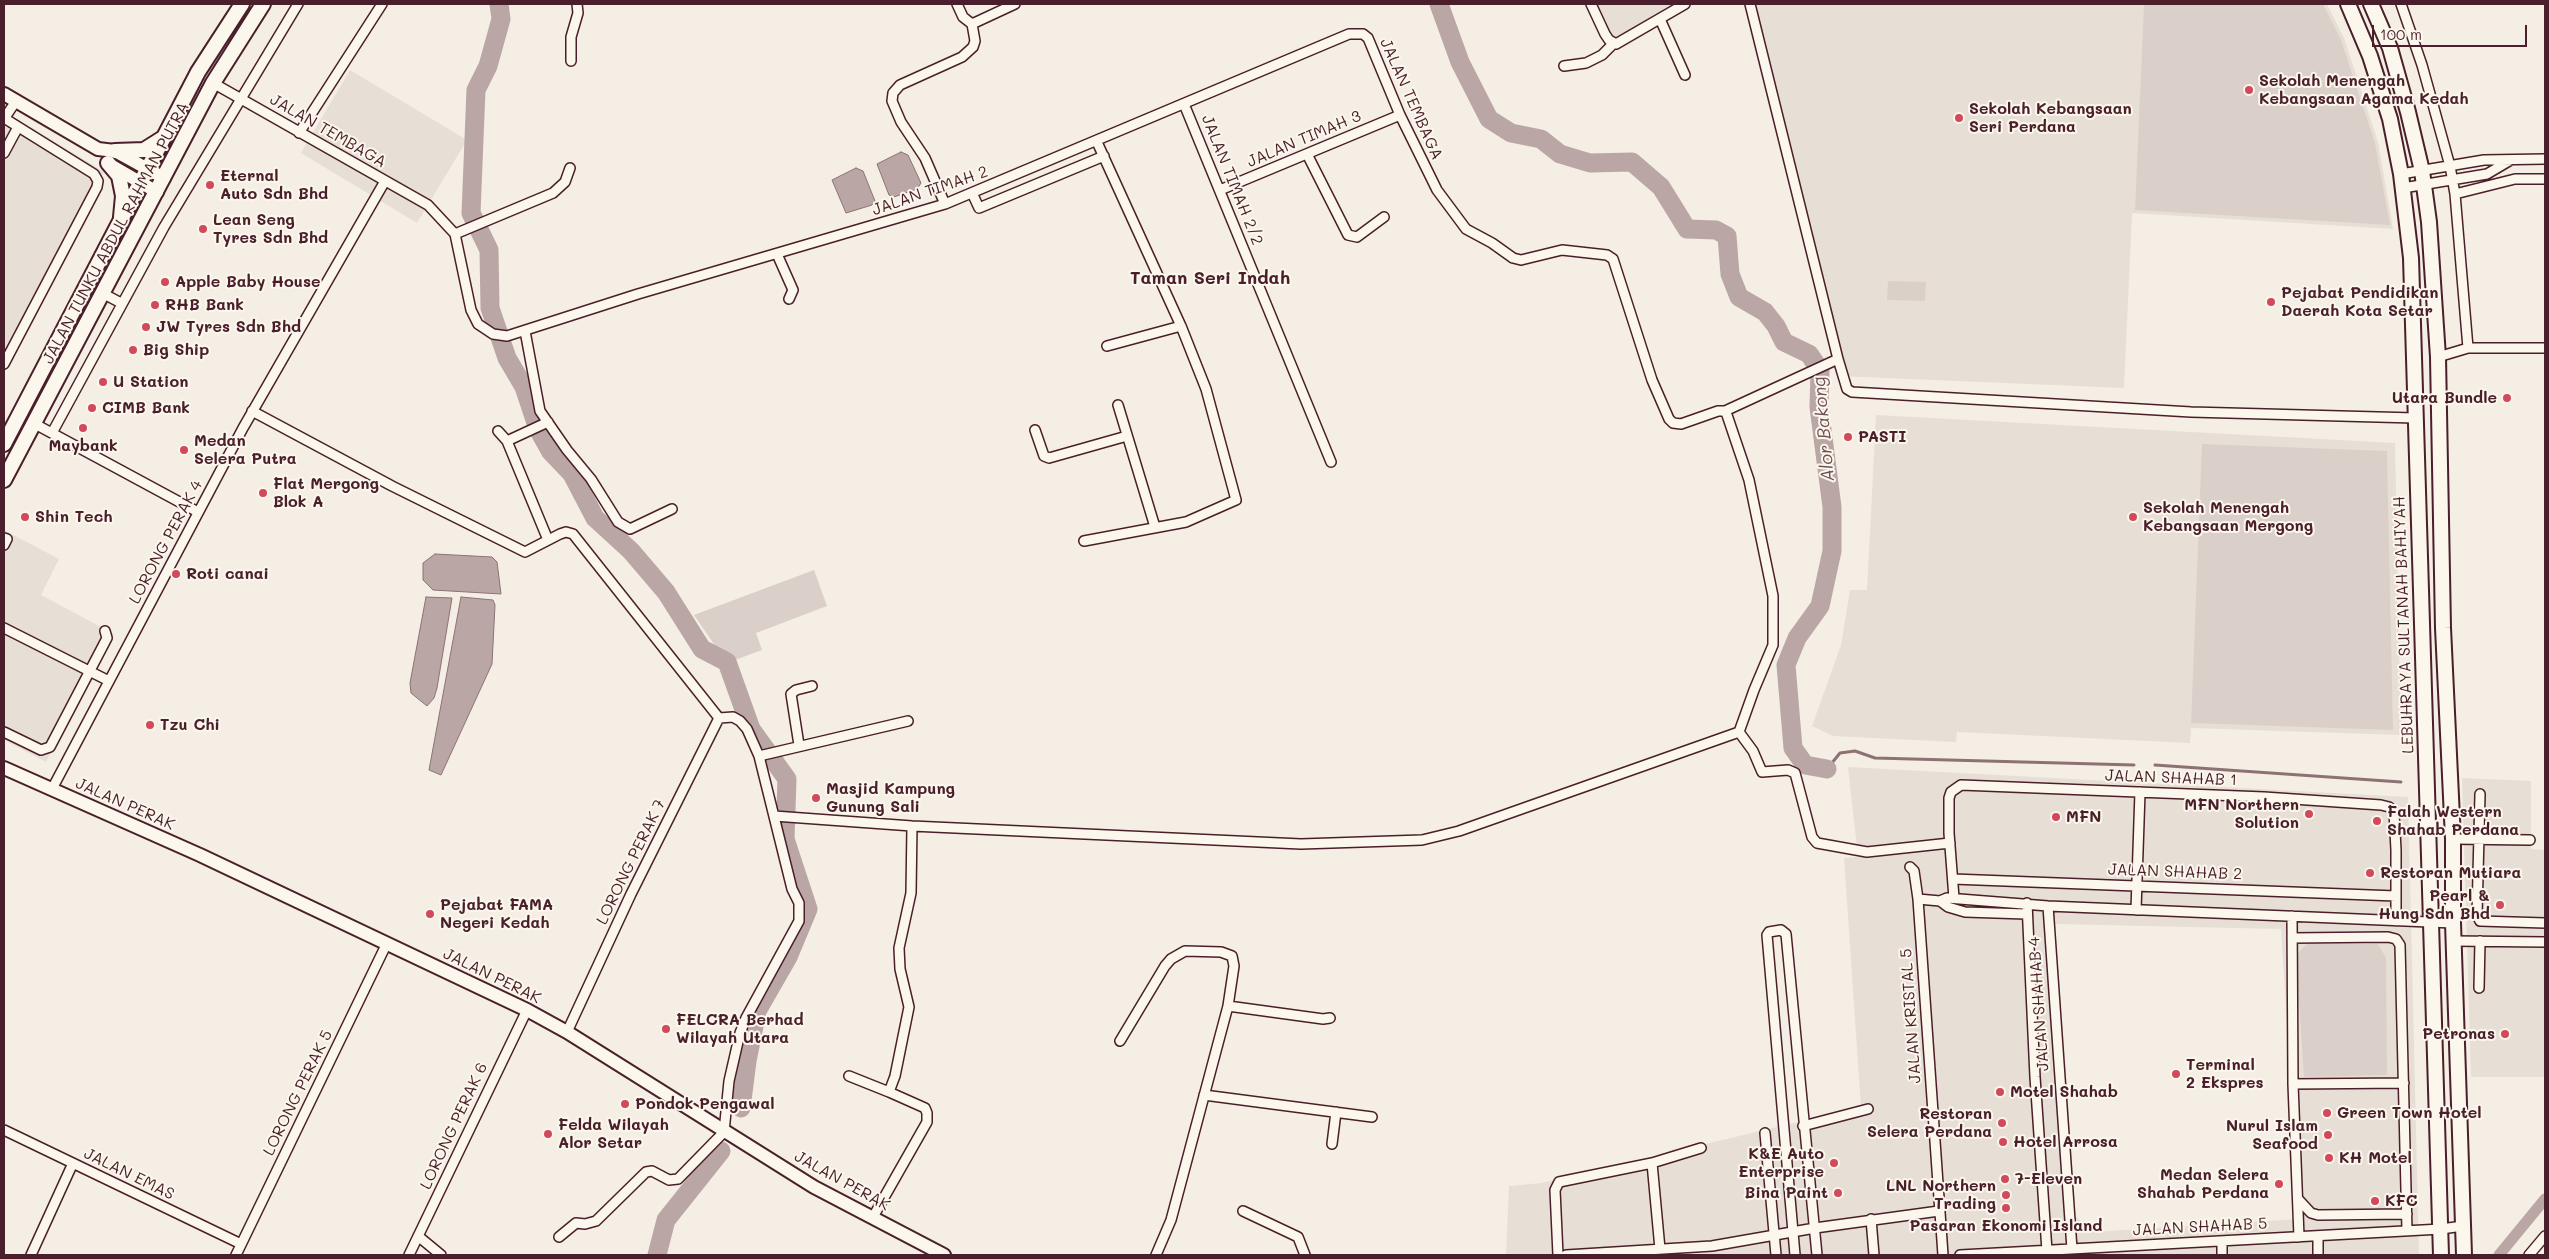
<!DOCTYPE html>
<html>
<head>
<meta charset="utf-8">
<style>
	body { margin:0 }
	#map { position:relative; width:2549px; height:1259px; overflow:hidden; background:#f4eee4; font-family:Mali,sans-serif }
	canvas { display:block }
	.frame { position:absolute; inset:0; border:5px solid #4a1f2b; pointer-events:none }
	.scale { position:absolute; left:2372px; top:25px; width:155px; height:22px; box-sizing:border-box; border:2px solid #4a1f2b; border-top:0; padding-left:6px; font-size:15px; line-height:18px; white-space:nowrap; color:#4a1f2b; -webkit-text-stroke:4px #fbf7ec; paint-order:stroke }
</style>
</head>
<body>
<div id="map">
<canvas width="2549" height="1259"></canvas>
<div class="frame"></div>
<div class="scale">100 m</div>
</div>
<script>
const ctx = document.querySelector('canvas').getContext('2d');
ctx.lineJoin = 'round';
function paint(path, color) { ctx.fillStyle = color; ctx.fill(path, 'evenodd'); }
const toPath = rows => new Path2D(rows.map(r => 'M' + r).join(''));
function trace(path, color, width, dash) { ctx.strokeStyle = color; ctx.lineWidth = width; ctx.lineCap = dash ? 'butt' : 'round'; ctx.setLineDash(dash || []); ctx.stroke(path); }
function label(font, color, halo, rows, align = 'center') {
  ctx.font = font + ' Mali,sans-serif'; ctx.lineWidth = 4; ctx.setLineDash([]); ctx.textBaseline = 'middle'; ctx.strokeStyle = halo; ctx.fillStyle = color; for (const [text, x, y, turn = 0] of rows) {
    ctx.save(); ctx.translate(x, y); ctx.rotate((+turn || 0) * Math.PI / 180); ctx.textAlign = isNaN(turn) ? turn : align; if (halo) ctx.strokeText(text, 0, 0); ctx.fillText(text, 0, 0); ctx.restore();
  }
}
paint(toPath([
	[1593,4,1679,4,1613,42],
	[1753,4,2327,4,2344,38,2378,142,2393,229,2132,213,2124,388,1838,376,1760,24],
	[350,70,467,140,417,223,301,153],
	[4,111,104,172,4,353],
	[1876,415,2395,443,2401,735,2191,728,2190,743,1957,732,1956,742,1833,736,1812,726,1841,645,1850,590,1867,590],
	[4,530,59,559,41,595,114,634,46,762,4,740],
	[1848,767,2408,797,2419,1255,1506,1255,1509,1186,1542,1183,1861,1107,1844,858,1858,857],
	[2055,924,2281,929,2299,1219,2093,1232,2074,1215],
	[2462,778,2531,781,2531,849,2545,850,2545,1077,2471,1077]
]), '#e7dfd6');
paint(toPath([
	[2144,4,2323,4,2341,40,2375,143,2390,225,2135,210],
	[1888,281,1926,282,1925,301,1887,300],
	[2202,444,2387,451,2393,730,2191,723],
	[814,570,827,606,756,633,762,650,735,660,728,653,718,650,694,615],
	[2307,944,2378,944,2386,958,2387,1075,2304,1077,2296,955]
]), '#dbd0c9');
const water = toPath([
	[901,152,908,155,921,183,917,189,894,197,889,195,877,164,901,152],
	[856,168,863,171,875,201,872,205,846,213,832,180,856,168],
	[435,554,492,557,497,562,501,594,433,590,423,580,423,563,435,554],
	[426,597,452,598,437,688,434,698,427,706,411,693,410,683,426,597],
	[461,597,493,600,495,605,492,664,441,775,429,770,461,597]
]);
paint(water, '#baa7a5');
trace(water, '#8d7174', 1);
trace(toPath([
	[2155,765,2401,782],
	[1827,769,1840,753,1855,751,1875,758,2134,765]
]), '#8d7174', 3);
trace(toPath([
	[2499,1255,2545,1199]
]), '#baa7a5', 11);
trace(toPath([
	[499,4,501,19,488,66,476,90,471,213,489,250,490,308,507,358,524,387,538,429,551,452,572,474,595,518,631,551,666,592,702,649,727,662,751,729,787,779,785,839,808,909,788,957,757,1011,747,1061,741,1108],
	[1439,4,1460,62,1489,119,1511,133,1541,139,1560,154,1590,163,1632,162,1661,187,1687,229,1716,230,1727,236,1730,274,1739,297,1765,312,1776,326,1784,342,1809,354,1820,370,1819,407,1832,507,1832,551,1820,606,1797,638,1786,665,1793,748,1805,765,1827,769],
	[657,1255,666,1220,721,1151]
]), '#baa7a5', 19);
const street = toPath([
	[1591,4,1605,34,1609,40,1616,44,1685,4],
	[1750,4,1838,359,1847,389,1852,392,2191,412,2415,418],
	[2401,4,2422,65,2450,166,2455,194,2468,348],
	[1660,19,1685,75],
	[972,24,1015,4],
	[571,61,571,37,578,13,577,4],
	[1564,66,1586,63,1602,55,1613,44],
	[213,83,428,205,455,234,471,310,478,324,493,334,507,336,638,294,945,204,1349,34,1363,34,1368,38,1400,115,1437,190,1466,229,1492,243,1513,258,1521,260,1562,250,1607,255,1613,259,1652,380,1669,419,1673,423,1681,424,1718,411,1725,411,1727,415,1749,480,1773,596,1773,645,1754,690,1739,732],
	[1184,104,1331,462],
	[4,118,94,174,98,181,97,187,4,364],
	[4,119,16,101],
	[299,133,382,4],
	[4,153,18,127],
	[1307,154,1348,235,1357,237,1384,217],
	[2401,174,2484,160,2545,159],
	[2403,188,2487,174,2509,161],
	[1220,190,1400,115],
	[2455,194,2515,179,2545,179],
	[973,195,979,208,1104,156],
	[945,204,925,158,901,122,892,101,893,93,900,85,962,57,973,47,975,41,972,24,963,17,957,4],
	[455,234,553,193,565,182,570,168],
	[777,254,793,290,789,299],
	[104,294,121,303],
	[525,331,540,411,567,450,591,479,618,522,630,529,672,509],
	[1107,346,1181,326],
	[2438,357,2468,348,2545,348],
	[1118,405,1155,527],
	[252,411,392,486,525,552,560,534,566,532,573,534,719,718],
	[1725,411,1838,359],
	[35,424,198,512],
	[1035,430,1044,456,1049,458,1127,436],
	[498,431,507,441,548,540],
	[52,433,164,227,298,4],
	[507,441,548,422],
	[4,538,7,539,4,545],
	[1084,541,1186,522,1236,500,1206,389,1181,326,1097,142],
	[4,628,109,681],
	[4,732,41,750,50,747,107,638,105,631],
	[1739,732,1753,751,1762,772,1788,770,1795,773,1812,837,1817,843,1867,852,1950,843],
	[799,745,791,694,796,690,812,686],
	[759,756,908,721],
	[52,789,243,428,385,181],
	[2480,794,2477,915,2480,921,2545,923],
	[774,816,912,826,1301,844,1422,840,1459,831,1739,732],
	[2453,839,2530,840],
	[1910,867,1914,871,1918,899,1943,1255],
	[1953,879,2396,896],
	[1954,898,1949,833,1949,798,1951,792,1961,785,2264,797,2381,805,2389,807,2394,812,2396,850,2396,921],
	[1918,899,1940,901,1947,898,2048,906,2453,923],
	[1940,901,1948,907,1965,912,2026,914],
	[2027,903,2035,1077,2047,1251],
	[2048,906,2072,1249],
	[2136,910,2140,792],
	[2292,916,2293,1084,2299,1237],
	[2292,938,2388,937,2396,939,2400,945,2407,1231],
	[2454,941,2545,942],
	[2479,988,2480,941],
	[1228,1006,1323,1019,1330,1018],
	[1120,1041,1165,966,1171,959,1185,951,1221,952,1232,956,1234,966,1228,1006,1171,1220,1156,1255],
	[849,1076,889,1092],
	[2293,1084,2404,1083],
	[1204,1095,1372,1117],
	[1803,1126,1868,1109],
	[4,1130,241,1244],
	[1765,1133,1776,1255],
	[1332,1144,1336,1112],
	[1652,1163,1660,1249],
	[2298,1199,2311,1213,2318,1215,2407,1214],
	[1243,1211,1298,1237,1305,1255],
	[873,1217,927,1122,927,1113,925,1108,889,1092,895,1076,909,1007,900,969,899,948,911,893,912,826],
	[1871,1219,1874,1255],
	[418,1236,441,1255],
	[2318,1236,2318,1255],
	[559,1237,576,1223,585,1224,596,1221,646,1172,652,1171,669,1180,678,1179,724,1132,729,1081,740,1033,746,1018,799,921,799,903,792,889,759,756,747,729,740,721,733,717,719,718,631,894,567,1032],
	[2222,1241,2222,1255],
	[31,1255,73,1163],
	[236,1255,387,943],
	[409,1255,527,1010],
	[1558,1255,1555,1190,1559,1182,1652,1163,1701,1148],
	[1566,1255,1712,1246,1815,1228,1939,1211],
	[1795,1255,1767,935,1769,932,1781,930,1786,934,1817,1255],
	[1960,1255,2441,1229,2463,1226],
	[2529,1255,2545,1236]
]);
const secondary = toPath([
	[4,94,98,149,115,151,164,178],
	[112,166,157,192],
	[4,768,200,855,527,1010,567,1032,814,1187,944,1255]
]);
const primary = toPath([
	[2348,4,2370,56,2390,119,2401,174,2411,258,2441,1255],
	[2371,4,2390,48,2408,112,2422,171,2429,222,2438,357,2443,628,2453,839,2453,923,2464,1255],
	[115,151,144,150,163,138],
	[108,163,119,176,123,196,121,217],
	[4,444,198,72,242,4],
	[4,480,213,83,263,4]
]);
trace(street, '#4a1f2b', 12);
trace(secondary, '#4a1f2b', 16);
trace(primary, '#4a1f2b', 18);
trace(street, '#fbf7ec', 9);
trace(secondary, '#fbf7ec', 12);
trace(primary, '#fbf7ec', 14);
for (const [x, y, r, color] of [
	[2249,90,5,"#d1495b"],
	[1959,118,5,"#d1495b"],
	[210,185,5,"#d1495b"],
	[203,229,5,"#d1495b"],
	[165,282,5,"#d1495b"],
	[2271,302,5,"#d1495b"],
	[155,305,5,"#d1495b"],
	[146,327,5,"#d1495b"],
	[133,350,5,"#d1495b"],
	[103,382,5,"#d1495b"],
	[2507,398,5,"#d1495b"],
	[92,408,5,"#d1495b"],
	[83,428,5,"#d1495b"],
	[1848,437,5,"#d1495b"],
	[184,450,5,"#d1495b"],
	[263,493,5,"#d1495b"],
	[25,517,5,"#d1495b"],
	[2133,517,5,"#d1495b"],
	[176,574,5,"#d1495b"],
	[150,725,5,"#d1495b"],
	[816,798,5,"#d1495b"],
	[2309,814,5,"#d1495b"],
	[2056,817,5,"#d1495b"],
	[2377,821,5,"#d1495b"],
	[2370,873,5,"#d1495b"],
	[2500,905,5,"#d1495b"],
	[430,914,5,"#d1495b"],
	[666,1029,5,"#d1495b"],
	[2505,1034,5,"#d1495b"],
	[2176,1074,5,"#d1495b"],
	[2000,1092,5,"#d1495b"],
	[625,1104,5,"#d1495b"],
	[2327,1113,5,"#d1495b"],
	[2002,1123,5,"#d1495b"],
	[548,1134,5,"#d1495b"],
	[2328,1135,5,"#d1495b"],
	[2003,1142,5,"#d1495b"],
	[2329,1158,5,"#d1495b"],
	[1834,1163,5,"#d1495b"],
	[2005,1179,5,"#d1495b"],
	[2279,1184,5,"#d1495b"],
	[1838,1193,5,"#d1495b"],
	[2006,1195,5,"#d1495b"],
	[2375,1201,5,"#d1495b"],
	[2006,1208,5,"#d1495b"]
]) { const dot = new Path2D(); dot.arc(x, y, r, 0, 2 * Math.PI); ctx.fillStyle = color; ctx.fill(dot); trace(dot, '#fbf7ec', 2); }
label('bold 16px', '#4a1f2b', '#fbf7ec', [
	["Sekolah Menengah",2259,81],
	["Kebangsaan Agama Kedah",2259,99],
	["Sekolah Kebangsaan",1969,109],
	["Seri Perdana",1969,127],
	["Eternal",220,176],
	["Auto Sdn Bhd",220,194],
	["Lean Seng",213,220],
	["Tyres Sdn Bhd",213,238],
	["Apple Baby House",175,282],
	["Pejabat Pendidikan",2281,293],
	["Daerah Kota Setar",2281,311],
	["RHB Bank",165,305],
	["JW Tyres Sdn Bhd",156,327],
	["Big Ship",143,350],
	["U Station",113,382],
	["Utara Bundle",2497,398,"right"],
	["CIMB Bank",102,408],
	["PASTI",1858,437],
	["Medan",194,441],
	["Selera Putra",194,459],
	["Maybank",83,446,"center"],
	["Flat Mergong",273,484],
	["Blok A",273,502],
	["Sekolah Menengah",2143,508],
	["Kebangsaan Mergong",2143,526],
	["Shin Tech",35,517],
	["Roti canai",186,574],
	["Tzu Chi",160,725],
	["Masjid Kampung",826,789],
	["Gunung Sali",826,807],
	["MFN Northern",2299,805,"right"],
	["Solution",2299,823,"right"],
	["Falah Western",2387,812],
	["Shahab Perdana",2387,830],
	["MFN",2066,817],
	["Restoran Mutiara",2380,873],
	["Pearl &",2490,896,"right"],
	["Hung Sdn Bhd",2490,914,"right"],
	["Pejabat FAMA",440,905],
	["Negeri Kedah",440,923],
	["FELCRA Berhad",676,1020],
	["Wilayah Utara",676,1038],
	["Petronas",2495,1034,"right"],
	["Terminal",2186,1065],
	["2 Ekspres",2186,1083],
	["Motel Shahab",2010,1092],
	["Pondok Pengawal",635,1104],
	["Green Town Hotel",2337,1113],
	["Restoran",1992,1114,"right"],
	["Selera Perdana",1992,1132,"right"],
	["Felda Wilayah",558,1125],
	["Alor Setar",558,1143],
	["Nurul Islam",2318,1126,"right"],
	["Seafood",2318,1144,"right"],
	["Hotel Arrosa",2013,1142],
	["K&E Auto",1824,1154,"right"],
	["Enterprise",1824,1172,"right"],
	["KH Motel",2339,1158],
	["Medan Selera",2269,1175,"right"],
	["Shahab Perdana",2269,1193,"right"],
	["7-Eleven",2015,1179],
	["LNL Northern",1996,1186,"right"],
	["Trading",1996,1204,"right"],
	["Bina Paint",1828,1193,"right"],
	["KFC",2385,1201],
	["Pasaran Ekonomi Island",2006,1226,"center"]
], 'left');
label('16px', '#4a1f2b', '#fbf7ec', [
	["JALAN TEMBAGA",1411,99,66],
	["JALAN TEMBAGA",328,131,30],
	["JALAN TIMAH 3",1304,139,-23],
	["JALAN TIMAH 2/2",1232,180,68],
	["JALAN TIMAH 2",930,191,-19],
	["JALAN TUNKU ABDUL RAHMAN PUTRA",116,233,-62],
	["LORONG PERAK 4",166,542,-62],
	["LEBUHRAYA SULTANAH BAHIYAH",2404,625,-92],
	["JALAN SHAHAB 1",2171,778,2],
	["JALAN PERAK",125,804,24],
	["LORONG PERAK 7",631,862,-64],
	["JALAN SHAHAB 2",2175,872,2],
	["JALAN PERAK",492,976,26],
	["JALAN SHAHAB 4",2039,1004,-94],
	["JALAN KRISTAL 5",1911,1016,-94],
	["LORONG PERAK 5",298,1093,-64],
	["LORONG PERAK 6",454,1126,-65],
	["JALAN EMAS",129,1174,26],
	["JALAN PERAK",842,1181,29],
	["JALAN SHAHAB 5",2200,1227,-3]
]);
label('bold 18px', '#4a1f2b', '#fbf7ec', [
	["Taman Seri Indah",1210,278]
]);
label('italic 18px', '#714f56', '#fbf7ec', [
	["Alor Bakong",1824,429,-95]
]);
</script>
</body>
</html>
